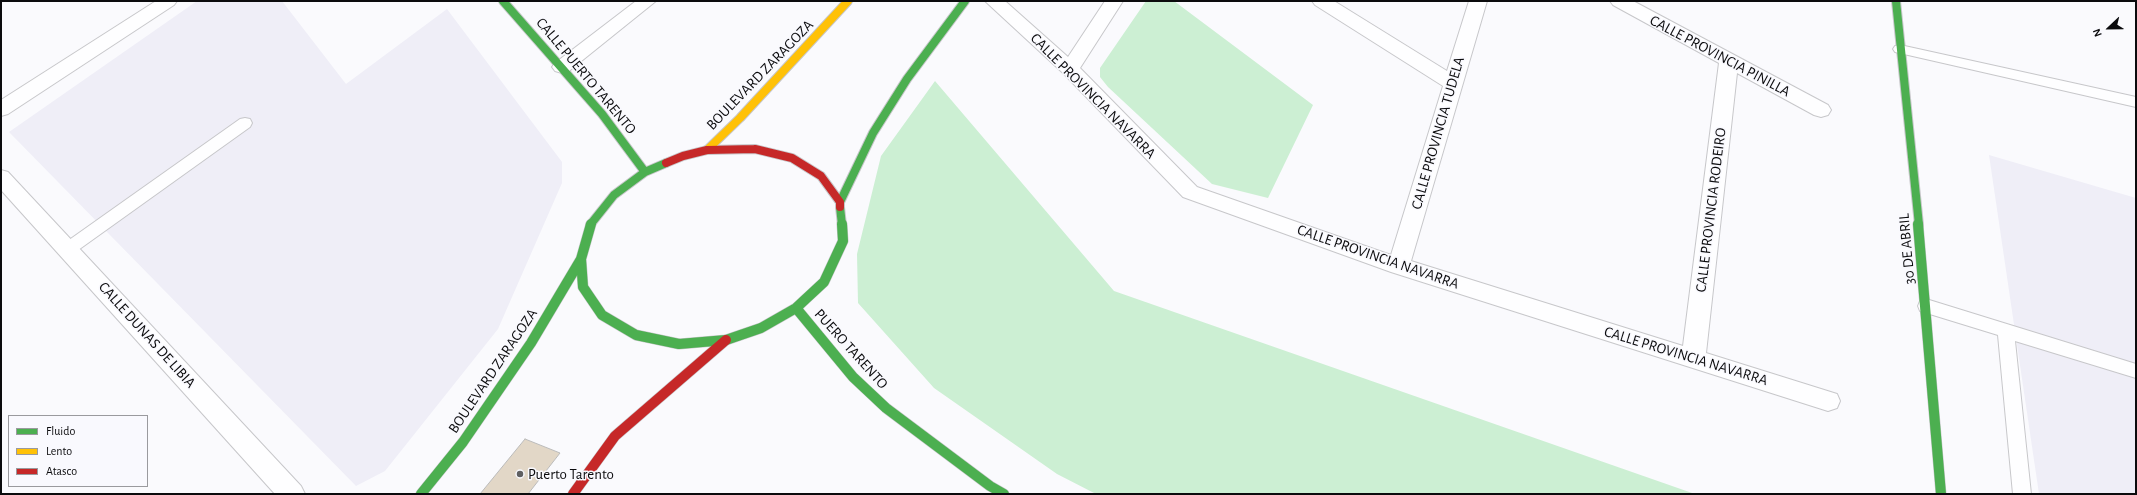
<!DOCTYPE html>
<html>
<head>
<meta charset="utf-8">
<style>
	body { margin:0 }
	#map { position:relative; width:2137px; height:495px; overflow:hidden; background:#fafafd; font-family:"Alegreya Sans",sans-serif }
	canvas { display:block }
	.frame { position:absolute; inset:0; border:2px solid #0b0b0d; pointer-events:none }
	.legend { position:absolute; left:8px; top:415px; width:140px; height:72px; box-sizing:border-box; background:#f9f9fe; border:1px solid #9a9a9e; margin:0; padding:5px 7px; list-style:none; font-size:12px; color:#0b0b0d }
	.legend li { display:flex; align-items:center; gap:8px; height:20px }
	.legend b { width:20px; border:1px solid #9a9a9e }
	.north { position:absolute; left:2089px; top:8px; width:40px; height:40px; -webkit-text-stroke:3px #f9f9fe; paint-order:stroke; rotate:248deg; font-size:11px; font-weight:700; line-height:16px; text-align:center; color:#0b0b0d }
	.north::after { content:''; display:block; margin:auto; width:14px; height:18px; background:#0b0b0d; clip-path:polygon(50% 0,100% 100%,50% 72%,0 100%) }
</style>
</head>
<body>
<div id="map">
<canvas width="2137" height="495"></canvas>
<div class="frame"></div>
<ul class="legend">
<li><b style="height:5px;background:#4caf50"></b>Fluido</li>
<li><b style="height:5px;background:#ffc107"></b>Lento</li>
<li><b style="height:5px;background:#c62828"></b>Atasco</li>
</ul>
<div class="north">N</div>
</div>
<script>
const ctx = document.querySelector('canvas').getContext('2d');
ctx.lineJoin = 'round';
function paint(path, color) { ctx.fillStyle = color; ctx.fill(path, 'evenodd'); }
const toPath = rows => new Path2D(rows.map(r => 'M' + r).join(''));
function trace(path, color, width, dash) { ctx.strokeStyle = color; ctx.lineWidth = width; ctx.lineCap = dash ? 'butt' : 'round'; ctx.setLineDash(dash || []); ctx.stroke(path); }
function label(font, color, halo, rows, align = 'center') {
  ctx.font = font + ' "Alegreya Sans",sans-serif'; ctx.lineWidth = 3; ctx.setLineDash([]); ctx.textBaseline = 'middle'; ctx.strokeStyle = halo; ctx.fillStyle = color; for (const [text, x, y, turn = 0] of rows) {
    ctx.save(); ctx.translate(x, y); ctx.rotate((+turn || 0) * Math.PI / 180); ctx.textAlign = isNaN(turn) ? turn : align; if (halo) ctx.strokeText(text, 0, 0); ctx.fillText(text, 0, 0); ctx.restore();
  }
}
paint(toPath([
	[197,1,282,1,346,84,447,9,562,162,562,183,498,329,385,471,356,486,9,132],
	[1989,155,2136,198,2136,494,2039,494]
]), '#efeef7');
paint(toPath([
	[1146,1,1174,1,1313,105,1268,198,1212,184,1108,87,1100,77,1100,68],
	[935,81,1114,291,1695,494,1096,494,1057,474,934,388,858,303,857,254,881,156]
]), '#ccefd3');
const building = toPath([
	[525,439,560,453,528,494,480,494,525,439]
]);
paint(building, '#e2d7c7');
trace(building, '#bbb', 1);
const lane = toPath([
	[1900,45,2136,97,2136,107,1895,52,1893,49,1895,46,1900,45],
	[245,118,250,119,252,123,250,127,74,253,68,255,62,253,60,249,62,245,240,119,245,118],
	[1926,299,2136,364,2136,378,2015,341,2031,494,2013,494,1998,335,1920,311,1918,306,1920,301,1926,299]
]);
const street = toPath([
	[156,1,177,1,174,5,8,114,1,116,1,100,156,1],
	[636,1,656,1,569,71,562,73,555,71,552,67,555,63,636,1],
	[985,1,1005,1,1068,57,1105,1,1123,1,1080,68,1197,187,1391,255,1443,86,1315,5,1312,1,1334,1,1447,71,1469,1,1487,1,1411,261,1683,346,1719,63,1613,5,1610,1,1633,1,1828,105,1831,110,1828,115,1821,117,1814,115,1737,73,1706,353,1837,394,1840,401,1837,408,1828,411,1391,272,1183,197,1063,73,985,1],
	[1,170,8,172,301,486,305,494,275,494,1,190,1,170]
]);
const fastFar1 = toPath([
	[503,1,602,114,645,172],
	[1896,1,1919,225],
	[840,202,873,133,907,79,965,1],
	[840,207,842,225],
	[590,225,614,195,645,172,666,163]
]);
const fast = toPath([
	[591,224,581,259,583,287,602,315,636,335,679,344,726,340,761,328,796,308,824,282,843,241,842,224],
	[1918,224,1941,494],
	[796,308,853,377,886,408,990,486,1004,494],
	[421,494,463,442,531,343,581,259]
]);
const slow = toPath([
	[707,150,740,118,848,1]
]);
const jamFar1 = toPath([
	[755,149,792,158,821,176,840,202,840,207],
	[666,163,683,156,707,150,755,149]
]);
const jam = toPath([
	[573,494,615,436,726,340]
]);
trace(lane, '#c7c7ca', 2);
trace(street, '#c7c7ca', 2);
trace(fastFar1, '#c7c7ca', 10);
trace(fast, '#c7c7ca', 11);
trace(slow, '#c7c7ca', 10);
trace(jamFar1, '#c7c7ca', 10);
trace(jam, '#c7c7ca', 11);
paint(lane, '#fefeff');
paint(street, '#fefeff');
trace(fastFar1, '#4caf50', 8);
trace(fast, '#4caf50', 10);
trace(slow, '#ffc107', 8);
trace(jamFar1, '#c62828', 8);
trace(jam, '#c62828', 10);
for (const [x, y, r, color] of [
	[520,474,4,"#5f5f61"]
]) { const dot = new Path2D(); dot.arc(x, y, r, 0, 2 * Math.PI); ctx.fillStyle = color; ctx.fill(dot); trace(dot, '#f9f9fe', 1.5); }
label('15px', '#0b0b0d', '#f9f9fe', [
	["CALLE PROVINCIA PINILLA",1720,56,28],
	["BOULEVARD ZARAGOZA",760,75,-46],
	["CALLE PUERTO TARENTO",586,76,50],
	["CALLE PROVINCIA NAVARRA",1093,96,45],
	["CALLE PROVINCIA TUDELA",1438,133,-74],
	["CALLE PROVINCIA RODEIRO",1711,210,-83],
	["30 DE ABRIL",1907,249,-95],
	["CALLE PROVINCIA NAVARRA",1378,257,19],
	["CALLE DUNAS DE LIBIA",147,335,48],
	["PUERO TARENTO",851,349,48],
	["CALLE PROVINCIA NAVARRA",1686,356,17],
	["BOULEVARD ZARAGOZA",493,371,-56]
]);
label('15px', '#0b0b0d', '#f9f9fe', [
	["Puerto Tarento",528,474]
], 'left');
</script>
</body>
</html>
